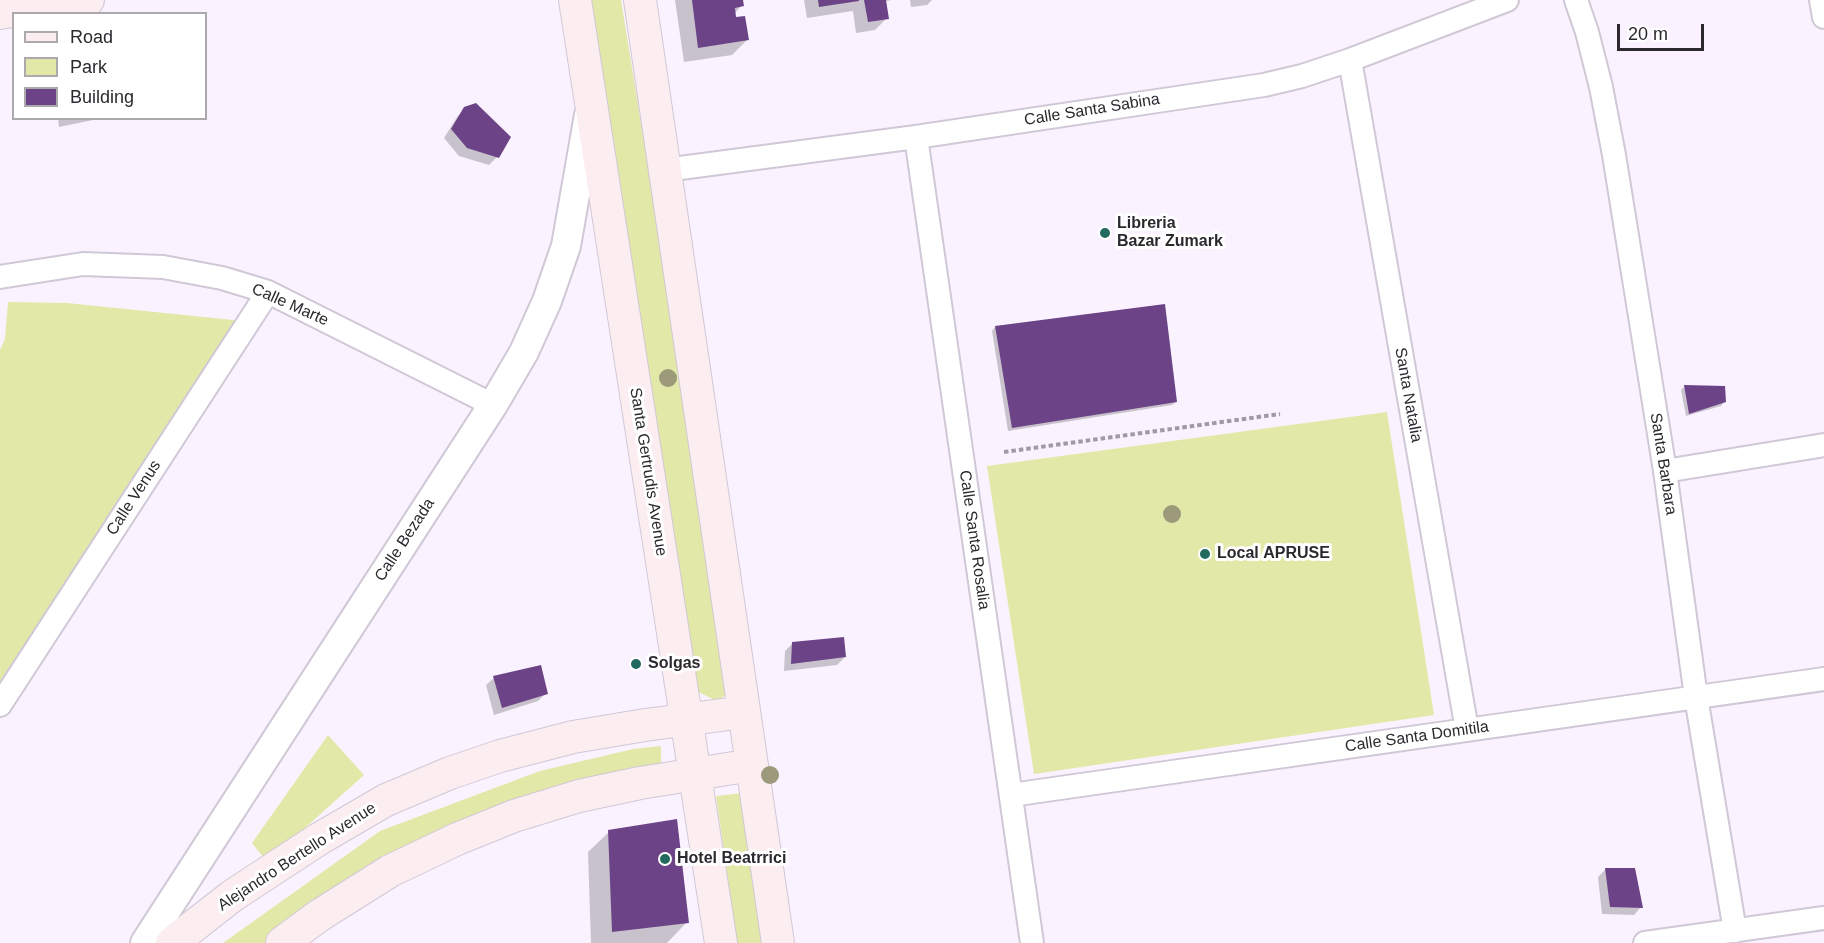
<!DOCTYPE html>
<html>
<head>
<meta charset="utf-8">
<style>
	body { margin:0 }
	#map { position:relative; width:1824px; height:943px; overflow:hidden; background:#faf3ff; font-family:Helvetica,sans-serif }
	canvas { display:block }
	.legend { position:absolute; left:12px; top:12px; width:195px; height:108px; box-sizing:border-box; background:#fff; border:2px solid #aba9ab; margin:0; padding:8px 10px; list-style:none; font-size:18px; color:#2c292e }
	.legend li { display:flex; align-items:center; gap:12px; height:30px }
	.legend b { width:30px; border:2px solid #aba9ab }
	.scale { position:absolute; left:1617px; top:24px; width:87px; height:27px; box-sizing:border-box; border:3px solid #2c292e; border-top:0; padding-left:8px; font-size:18px; line-height:21px; white-space:nowrap; color:#2c292e; -webkit-text-stroke:4px #fff; paint-order:stroke }
</style>
</head>
<body>
<div id="map">
<canvas width="1824" height="943"></canvas>
<ul class="legend">
<li><b style="height:8px;background:#fbedf0"></b>Road</li>
<li><b style="height:16px;background:#e2e8a7"></b>Park</li>
<li><b style="height:16px;background:#6c4386"></b>Building</li>
</ul>
<div class="scale">20 m</div>
</div>
<script>
const ctx = document.querySelector('canvas').getContext('2d');
ctx.lineJoin = 'round';
function paint(path, color) { ctx.fillStyle = color; ctx.fill(path, 'evenodd'); }
const toPath = rows => new Path2D(rows.map(r => 'M' + r).join(''));
function trace(path, color, width, dash) { ctx.strokeStyle = color; ctx.lineWidth = width; ctx.lineCap = dash ? 'butt' : 'round'; ctx.setLineDash(dash || []); ctx.stroke(path); }
function label(font, color, halo, rows, align = 'center') {
  ctx.font = font + ' Helvetica,sans-serif'; ctx.lineWidth = 6; ctx.setLineDash([]); ctx.textBaseline = 'middle'; ctx.strokeStyle = halo; ctx.fillStyle = color; for (const [text, x, y, turn = 0] of rows) {
    ctx.save(); ctx.translate(x, y); ctx.rotate((+turn || 0) * Math.PI / 180); ctx.textAlign = isNaN(turn) ? turn : align; if (halo) ctx.strokeText(text, 0, 0); ctx.fillText(text, 0, 0); ctx.restore();
  }
}
paint(toPath([
	[590,0,621,0,733,690,717,701,696,691],
	[8,302,67,303,243,321,0,683,0,350,5,339],
	[1387,412,1434,715,1034,774,987,466],
	[328,735,364,775,267,862,252,843],
	[661,746,661,769,580,786,267,943,223,943,380,831,540,771,633,749],
	[742,793,763,943,737,943,716,796]
]), '#e2e8a7');
paint(toPath([
	[675,0,742,0,742,5,734,14,747,40,732,55,684,62],
	[804,0,892,0,886,1,887,18,875,30,856,33,853,11,807,18],
	[910,0,932,0,927,5,911,7],
	[465,109,497,157,489,165,459,156,444,138,457,117],
	[58,118,103,118,59,127],
	[995,327,1176,402,1172,405,1008,431,992,331],
	[1684,387,1724,387,1724,402,1721,406,1686,416,1681,390],
	[793,643,845,657,837,665,784,671,785,651],
	[494,678,546,693,538,701,494,715,486,685],
	[609,832,687,922,667,943,591,943,588,852],
	[1606,869,1641,907,1634,915,1602,914,1598,877]
]), '#0003');
paint(toPath([
	[692,0,743,0,744,6,735,8,736,17,745,16,749,40,698,48],
	[818,0,859,0,859,1,819,7],
	[864,0,886,0,889,19,868,22],
	[476,103,511,137,499,158,467,148,451,129,464,107],
	[1165,304,1177,402,1012,428,995,326],
	[1684,385,1725,386,1726,402,1689,414],
	[844,637,846,657,791,664,792,642],
	[541,665,548,694,502,708,493,676],
	[677,819,689,923,612,932,608,830],
	[1605,868,1635,868,1643,908,1610,907]
]), '#6c4386');
const minor = toPath([
	[1576,0,1587,32,1601,87,1614,155,1665,471,1696,697,1735,931],
	[1821,0,1824,17],
	[1350,60,1467,730],
	[916,137,1032,943],
	[665,170,916,137,1264,85,1302,76,1350,60,1507,0],
	[0,277,83,264,163,267,222,278,268,292,493,405],
	[1665,471,1824,445],
	[0,705,268,292],
	[1011,795,1824,679],
	[1645,943,1824,918]
]);
const tertiary = toPath([
	[145,943,493,405,524,352,547,301,566,246,589,115]
]);
const secondary = toPath([
	[575,0,721,943],
	[640,0,778,943],
	[0,13,88,0],
	[172,943,232,896,319,839,386,800,450,773,500,756,573,737,645,725,744,712],
	[282,943,320,915,390,871,457,839,514,816,579,796,640,783,752,765]
]);
trace(minor, '#d0c8d6', 26);
trace(tertiary, '#d0c8d6', 32);
trace(secondary, '#d0c8d6', 34);
trace(toPath([
	[1004,452,1280,414]
]), '#9f9aa3', 4, [4.5, 3]);
trace(minor, '#fff', 22);
trace(tertiary, '#fff', 28);
trace(secondary, '#fbedf0', 32);
ctx.fillStyle = '#9c9a7a';
for (const [x, y] of [
	[668,378],
	[1172,514],
	[770,775]
]) { ctx.beginPath(); ctx.arc(x, y, 9, 0, 2 * Math.PI); ctx.fill(); }
for (const [x, y, r, color] of [
	[1105,233,6,"#22695e"],
	[1205,554,6,"#22695e"],
	[636,664,6,"#22695e"],
	[665,859,6,"#22695e"]
]) { const dot = new Path2D(); dot.arc(x, y, r, 0, 2 * Math.PI); ctx.fillStyle = color; ctx.fill(dot); trace(dot, '#fff', 2); }
label('16px', '#2c292e', '#fff', [
	["Calle Santa Sabina",1092,110,-9],
	["Calle Marte",290,305,24],
	["Santa Natalia",1408,395,80],
	["Santa Barbara",1663,464,81],
	["Santa Gertrudis Avenue",648,472,81],
	["Calle Venus",134,498,-57],
	["Calle Bezada",405,540,-57],
	["Calle Santa Rosalia",974,540,82],
	["Calle Santa Domitila",1417,737,-8],
	["Alejandro Bertello Avenue",297,857,-33]
]);
label('bold 16px', '#2c292e', '#fff', [
	["Libreria",1117,224],
	["Bazar Zumark",1117,242],
	["Local APRUSE",1217,554],
	["Solgas",648,664],
	["Hotel Beatrrici",677,859]
], 'left');
</script>
</body>
</html>
